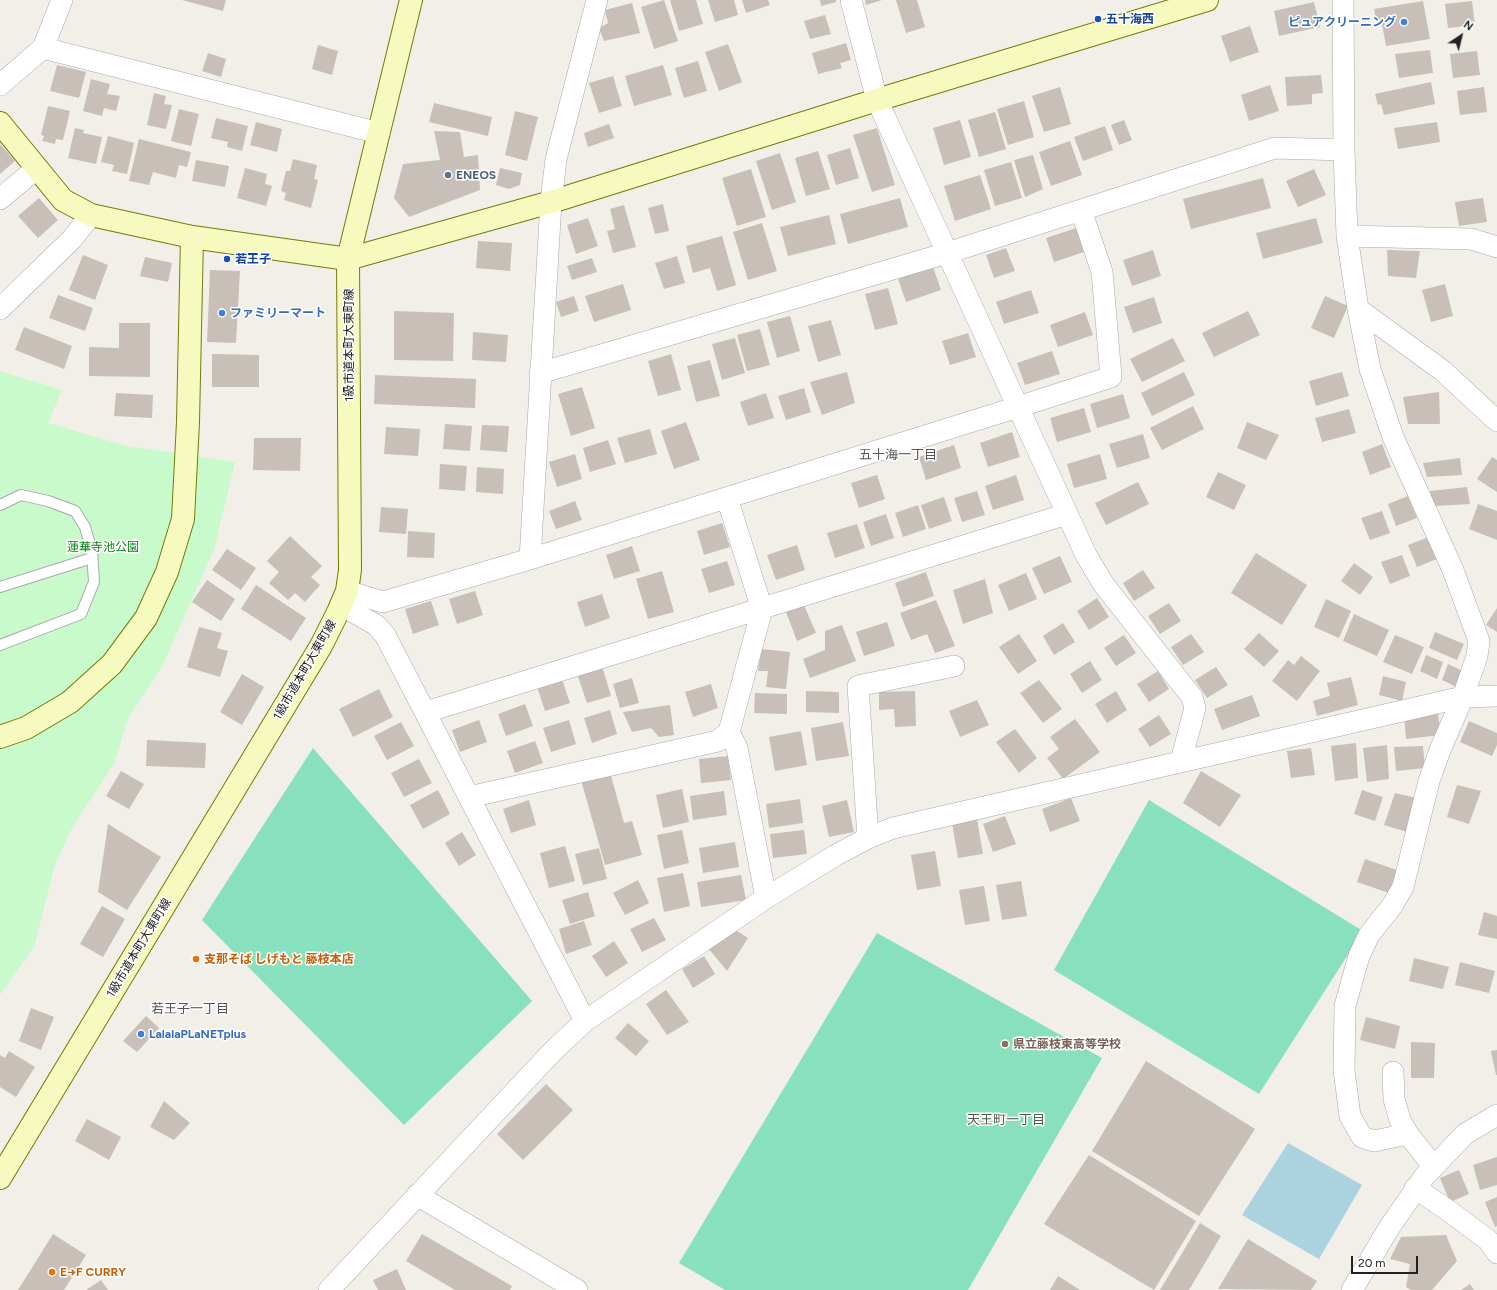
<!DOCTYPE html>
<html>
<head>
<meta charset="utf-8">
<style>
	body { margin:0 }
	#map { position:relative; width:1497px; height:1290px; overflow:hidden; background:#f2efe9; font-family:Figtree,sans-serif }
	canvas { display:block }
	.north { position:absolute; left:1441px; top:16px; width:40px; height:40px; -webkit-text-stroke:3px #fff; paint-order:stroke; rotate:35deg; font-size:11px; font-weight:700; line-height:16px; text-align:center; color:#222 }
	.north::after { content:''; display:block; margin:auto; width:14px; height:18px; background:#222; clip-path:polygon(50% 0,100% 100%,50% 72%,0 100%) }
	.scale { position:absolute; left:1351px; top:1256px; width:67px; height:18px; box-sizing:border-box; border:2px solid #222; border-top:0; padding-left:5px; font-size:12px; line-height:14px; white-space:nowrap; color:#222; -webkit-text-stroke:3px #fff; paint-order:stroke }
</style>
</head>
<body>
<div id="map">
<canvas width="1497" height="1290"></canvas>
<div class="north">N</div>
<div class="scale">20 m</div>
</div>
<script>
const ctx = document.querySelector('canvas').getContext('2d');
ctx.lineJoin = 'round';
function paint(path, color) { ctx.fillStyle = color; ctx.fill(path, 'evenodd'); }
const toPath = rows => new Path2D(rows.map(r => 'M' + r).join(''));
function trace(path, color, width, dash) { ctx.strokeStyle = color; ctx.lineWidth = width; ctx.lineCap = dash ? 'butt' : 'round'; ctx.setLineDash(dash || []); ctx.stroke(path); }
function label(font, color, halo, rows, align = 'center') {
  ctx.font = font + ' Figtree,"Noto Sans JP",sans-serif'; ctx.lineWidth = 3; ctx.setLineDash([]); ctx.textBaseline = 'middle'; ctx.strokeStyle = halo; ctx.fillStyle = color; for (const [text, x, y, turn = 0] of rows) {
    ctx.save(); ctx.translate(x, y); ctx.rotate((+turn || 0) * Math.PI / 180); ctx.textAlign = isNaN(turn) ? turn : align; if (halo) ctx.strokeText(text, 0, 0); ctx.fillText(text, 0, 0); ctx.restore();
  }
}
paint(toPath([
	[0,371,62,390,48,423,127,446,235,462,214,550,162,667,128,718,114,764,73,826,55,865,34,947,0,995]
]), '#c8facc');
paint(toPath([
	[313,748,532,1001,404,1125,202,920],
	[1149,800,1363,931,1259,1094,1054,970],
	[877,933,1102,1058,968,1290,725,1290,679,1263]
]), '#88e0be');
paint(toPath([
	[1288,1143,1362,1185,1319,1259,1242,1215]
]), '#aad3df');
paint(toPath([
	[182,0,226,0,223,11],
	[664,0,678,41,654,49,641,7],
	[670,0,696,0,703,24,679,31],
	[708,0,734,0,738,15,715,22],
	[742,0,768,0,770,5,746,13],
	[820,0,836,0,836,2,821,6],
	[865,0,882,0,866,5],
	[896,0,917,0,925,27,906,33],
	[1423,1,1430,39,1386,46,1382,24,1377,25,1374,9],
	[1472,1,1475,25,1448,28,1445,4],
	[1314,2,1320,27,1279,36,1274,11],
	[632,3,640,33,604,41,599,28,608,23,605,10],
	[825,15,831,34,810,39,804,21],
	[1250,26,1259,52,1230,62,1221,36],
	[846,43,851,60,840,63,842,68,818,74,812,53],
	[728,44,742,82,719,91,705,52],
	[318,45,338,51,332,75,312,69],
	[1430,50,1433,73,1399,78,1395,54],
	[1477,51,1480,75,1453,78,1450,54],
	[208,53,226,59,221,77,202,71],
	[698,61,707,91,684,98,675,68],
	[57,65,86,72,79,98,50,91],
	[663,65,672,95,634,106,625,76],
	[1321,75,1323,93,1312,94,1312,104,1287,106,1285,77],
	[613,76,622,106,599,113,589,83],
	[91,79,110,84,107,94,120,96,116,111,104,108,102,116,83,111],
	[1431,82,1435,104,1384,115,1381,104,1378,105,1375,94],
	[1270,85,1279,111,1249,121,1241,95],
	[1060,87,1071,124,1044,132,1032,96],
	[1484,87,1487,112,1460,115,1457,91],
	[154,93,166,96,164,104,172,105,166,129,147,125],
	[1024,101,1034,137,1008,145,997,109],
	[434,103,492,117,488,136,429,122],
	[48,106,70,111,63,140,56,139,55,144,42,141,44,136,41,135],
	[179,109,199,114,191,146,171,141],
	[515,111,538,117,527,161,505,155],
	[995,112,1006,149,979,157,968,120],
	[216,118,248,126,242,151,227,147,228,142,211,138],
	[960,120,971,157,944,165,933,128],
	[1124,120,1132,140,1119,145,1111,125],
	[256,122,282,129,277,152,250,145],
	[1437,122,1440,142,1398,149,1394,128],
	[609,124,614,138,588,147,584,133],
	[1105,126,1113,150,1083,161,1074,137],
	[75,128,84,130,83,133,102,137,96,164,68,158],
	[877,128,895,185,872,192,853,135],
	[434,131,460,132,464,157,478,155,480,190,409,217,394,198,403,164,440,160],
	[108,136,134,143,127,174,112,171,114,165,101,162],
	[139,139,191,152,187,167,179,165,176,178,153,172,149,185,129,181],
	[1070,141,1082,175,1051,186,1039,152],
	[0,144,15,161,0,174],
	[850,148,859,178,836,185,827,155],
	[818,151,830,189,806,196,795,158],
	[780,153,796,202,772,210,756,161],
	[1033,155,1043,189,1025,197,1014,160],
	[293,159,317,165,314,179,318,180,311,208,284,200,286,193,281,191,286,171,290,171],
	[196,160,229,166,225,187,192,181],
	[1011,162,1022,198,995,206,984,170],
	[245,168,267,174,265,184,272,186,266,206,237,198],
	[500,168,522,173,520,185,509,189,496,185],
	[751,169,766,217,737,226,722,178],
	[1314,169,1326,195,1298,207,1286,181],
	[980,175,991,209,955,221,944,186],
	[1263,178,1271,208,1191,229,1183,199],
	[39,198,58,220,38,238,18,216],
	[900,198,908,227,848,244,840,214],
	[1483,198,1487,222,1459,226,1455,202],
	[663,204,669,231,655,234,648,208],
	[624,205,636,247,613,253,607,231,615,229,610,209],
	[829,215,836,244,788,256,780,227],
	[588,218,598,246,576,254,567,225],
	[1316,218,1323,243,1263,259,1256,233],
	[762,223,777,271,748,280,733,232],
	[1076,228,1084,252,1054,262,1046,238],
	[722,236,736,285,717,291,710,268,693,273,686,246],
	[478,241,512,243,510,271,476,268],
	[1006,248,1015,271,994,278,986,255],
	[1153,250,1161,276,1132,286,1123,260],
	[1387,250,1420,251,1416,278,1388,276],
	[83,255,108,265,95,300,69,290],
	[677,256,685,283,664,289,655,263],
	[145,257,172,263,168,282,140,276],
	[592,258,597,272,572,280,567,266],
	[933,267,941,290,906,302,898,279],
	[210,270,240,271,236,343,207,342],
	[623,284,631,310,594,322,585,296],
	[1445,284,1453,316,1431,322,1422,290],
	[888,288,898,324,875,330,865,294],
	[1031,290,1039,313,1004,324,996,302],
	[58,295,93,308,85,331,49,318],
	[574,296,579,311,561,317,556,302],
	[1325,296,1348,306,1334,338,1311,328],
	[1154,297,1162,323,1133,333,1124,307],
	[394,311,454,313,453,361,394,360],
	[1248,311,1260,335,1214,357,1202,333],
	[1085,312,1093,335,1058,347,1050,325],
	[790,316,800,351,777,358,767,322],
	[831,320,841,355,818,362,808,326],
	[119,323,150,323,150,377,89,376,89,347,119,348],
	[24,327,72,346,64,369,15,350],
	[760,329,770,365,747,371,737,335],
	[473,332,508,335,506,362,472,360],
	[968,333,976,357,950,365,942,341],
	[735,338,745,373,722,380,712,344],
	[1173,338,1185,361,1142,382,1130,359],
	[1052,351,1060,374,1025,385,1017,363],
	[212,354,259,355,259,387,212,387],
	[671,354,681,390,658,396,648,361],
	[710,360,720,396,696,402,687,366],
	[847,372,855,403,822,415,810,382],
	[1184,372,1195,395,1152,416,1141,393],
	[1342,372,1349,396,1316,406,1309,381],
	[375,375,476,379,475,408,374,404],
	[582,387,595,428,571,436,558,394],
	[804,388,811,412,786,420,778,396],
	[1439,392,1440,424,1408,424,1403,397],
	[116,393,153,395,152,418,114,416],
	[766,393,774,418,748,426,740,402],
	[1123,394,1130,418,1097,428,1090,404],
	[1193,406,1204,429,1162,450,1150,428],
	[1084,408,1091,432,1057,442,1050,418],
	[1349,409,1356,433,1322,442,1315,418],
	[686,422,700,460,674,469,661,431],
	[1247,422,1279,435,1266,460,1237,448],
	[445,424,472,426,470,451,443,449],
	[482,425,509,426,507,452,480,450],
	[386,427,420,429,418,456,384,454],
	[650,429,657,454,625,463,617,438],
	[1012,432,1020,457,988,467,980,443],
	[1143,434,1150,458,1117,468,1109,444],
	[254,438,301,438,300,471,253,470],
	[608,440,616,464,590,472,583,448],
	[1382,444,1391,467,1370,475,1362,452],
	[954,445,961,468,926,480,919,457],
	[575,454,582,479,557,487,549,462],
	[1100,454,1107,479,1074,488,1067,464],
	[1492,457,1497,460,1497,492,1477,479],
	[1460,458,1462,475,1427,477,1423,463],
	[440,464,467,466,465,491,439,489],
	[477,467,504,469,503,494,476,492],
	[1218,472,1246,485,1234,510,1206,497],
	[877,475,885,499,859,508,851,483],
	[1016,475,1024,500,993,510,985,486],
	[1138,482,1149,504,1106,525,1095,503],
	[1467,487,1470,504,1434,506,1430,491],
	[977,491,985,515,962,522,954,498],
	[1408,496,1417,518,1396,526,1388,504],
	[944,497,952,521,929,529,921,505],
	[575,501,582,520,556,529,549,511],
	[1478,504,1497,511,1497,540,1469,529],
	[918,505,926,529,903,537,895,513],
	[381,507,408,509,406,534,379,532],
	[1382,511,1390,533,1370,540,1361,518],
	[886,514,894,538,871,546,863,522],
	[722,523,730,547,704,555,697,531],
	[857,524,865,548,835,558,827,533],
	[408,531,435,533,434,558,407,557],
	[290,536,322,566,311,577,320,585,305,602,295,593,288,600,269,583,279,572,267,561],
	[1429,537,1437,559,1417,567,1408,545],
	[797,545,805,570,776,580,767,555],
	[632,546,640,571,614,579,606,555],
	[227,549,256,568,241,590,212,570],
	[1256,553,1307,585,1282,625,1231,593],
	[1402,555,1410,576,1390,584,1381,562],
	[1060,556,1072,582,1044,594,1032,568],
	[727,561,735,585,709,593,701,569],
	[1354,563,1373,577,1360,595,1341,581],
	[1143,570,1155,588,1134,601,1123,583],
	[662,571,674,612,648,619,636,579],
	[926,572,934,596,903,607,895,583],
	[1026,573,1037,599,1009,611,998,585],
	[985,579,993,613,963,624,953,590],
	[207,580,235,599,221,621,192,602],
	[256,585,306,618,291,641,241,609],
	[475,591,483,615,457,624,449,599],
	[602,594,610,618,585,627,577,602],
	[1097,598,1109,617,1089,630,1077,611],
	[1326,599,1351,611,1339,638,1314,627],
	[936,600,955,646,935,653,927,634,911,640,900,613],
	[431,601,439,625,413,634,405,609],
	[1169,603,1181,621,1160,634,1148,616],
	[804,605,816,633,797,641,786,612],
	[1497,608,1497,632,1486,625],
	[1354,614,1389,630,1377,656,1343,641],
	[887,622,895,646,864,656,856,632],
	[1063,623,1075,642,1054,655,1043,636],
	[842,625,856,661,810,678,803,659,825,650,825,631],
	[199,627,222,633,217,648,228,651,220,677,187,667],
	[1435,632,1464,644,1457,660,1429,648],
	[1259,633,1279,651,1264,667,1244,649],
	[1019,634,1037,661,1018,674,999,647],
	[1191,634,1204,652,1183,665,1171,647],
	[1124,635,1136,653,1116,666,1104,648],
	[1395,635,1424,647,1412,674,1383,662],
	[761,649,790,652,786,689,766,687,768,671,758,671],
	[1426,655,1443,662,1437,679,1420,671],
	[1301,656,1320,671,1297,701,1272,681,1288,660,1294,665],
	[1090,661,1102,680,1082,693,1070,674],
	[1448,664,1465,672,1459,688,1442,680],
	[602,666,611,696,587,703,577,674],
	[1216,667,1228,685,1207,698,1195,680],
	[1158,671,1169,689,1149,702,1137,684],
	[242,674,264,687,242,725,220,712],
	[1383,676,1406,682,1402,701,1379,695],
	[1351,677,1358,705,1317,716,1313,701,1330,696,1327,683],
	[632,678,639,703,620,708,613,684],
	[562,679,570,703,545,711,537,687],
	[1039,680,1062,709,1043,723,1020,693],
	[711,684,718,708,693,717,685,692],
	[379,689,393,717,353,737,339,709],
	[806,691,839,692,839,713,806,712],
	[915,691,916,726,895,727,894,709,879,710,879,692],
	[1116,691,1127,710,1107,723,1095,704],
	[755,693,787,694,787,714,754,713],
	[1252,695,1260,716,1222,730,1214,709],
	[977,700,989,725,960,737,949,711],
	[525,704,533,726,506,736,498,714],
	[670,705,674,735,659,737,651,728,632,732,623,712],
	[610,710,617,734,592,743,584,718],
	[1438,714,1441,735,1406,739,1404,715],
	[1159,715,1171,734,1150,747,1138,729],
	[1075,719,1100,752,1063,779,1047,758,1059,749,1050,737],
	[479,720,487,742,460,752,452,730],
	[569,720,576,744,551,752,543,728],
	[1469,721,1497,733,1497,745,1492,756,1460,742],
	[401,722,414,746,387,760,374,736],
	[843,722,849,756,816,761,811,728],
	[1015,729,1037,758,1019,773,996,742],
	[801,731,807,765,775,771,769,737],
	[147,740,206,743,205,768,146,766],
	[535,741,543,763,515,773,507,751],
	[1356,743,1358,778,1335,781,1331,746],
	[1387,745,1389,779,1367,782,1363,748],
	[1423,746,1425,768,1396,771,1394,747],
	[1311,748,1315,775,1291,778,1287,751],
	[728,756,731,780,701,783,699,759],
	[419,759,432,783,404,797,391,773],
	[121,771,144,784,129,809,106,796],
	[1201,771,1241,795,1220,827,1183,803],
	[610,772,624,823,632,821,642,855,605,865,581,780],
	[1457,785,1481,791,1469,824,1447,817],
	[682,789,689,822,663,828,656,795],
	[438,790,450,814,423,829,410,805],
	[1362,790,1383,797,1375,821,1354,814],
	[724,791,727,815,693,820,690,796],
	[1395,793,1417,798,1407,832,1384,825],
	[1071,798,1080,821,1050,832,1042,809],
	[800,799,803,823,769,828,766,804],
	[529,800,536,825,511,833,503,809],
	[847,800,854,832,829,837,822,806],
	[1005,816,1016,844,993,852,983,824],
	[977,819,983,854,958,858,952,823],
	[108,824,161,857,127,910,98,892],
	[682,830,689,863,664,869,657,835],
	[804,830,807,854,773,858,770,834],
	[462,832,476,855,459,866,445,843],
	[735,842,739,867,703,873,699,848],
	[565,846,575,881,549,888,540,853],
	[599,848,607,879,583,885,575,854],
	[935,851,941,886,917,890,911,855],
	[1365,859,1397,870,1389,893,1357,882],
	[683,873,690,906,664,912,657,878],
	[741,875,746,900,701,907,697,882],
	[638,880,649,903,625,915,613,893],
	[1021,881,1027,916,1002,920,996,885],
	[984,886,990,921,965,925,959,890],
	[588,892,595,916,570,924,562,900],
	[102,906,125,919,103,957,80,944],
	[1484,912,1497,916,1497,939,1478,935],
	[654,918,666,940,642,952,630,929],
	[584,921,592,945,566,954,559,929],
	[737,931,748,938,727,971,708,948],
	[614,941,628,963,606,977,592,956],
	[704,956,715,974,693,988,682,969],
	[1414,958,1449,967,1443,989,1409,981],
	[1460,962,1495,971,1489,993,1455,985],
	[666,990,689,1022,667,1035,646,1004],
	[31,1008,54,1017,41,1050,19,1041],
	[146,1016,159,1028,137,1052,123,1041],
	[1366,1017,1400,1026,1395,1049,1360,1040],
	[628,1023,649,1041,636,1056,615,1038],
	[1411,1042,1435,1043,1434,1078,1411,1078],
	[1497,1050,1497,1075,1496,1075,1491,1051],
	[9,1051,35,1067,16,1097,0,1087,0,1055,5,1058],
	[1146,1061,1255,1129,1199,1216,1092,1151],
	[546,1084,573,1110,523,1160,497,1134],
	[164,1101,190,1123,174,1140,150,1127],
	[87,1119,121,1137,109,1160,75,1141],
	[1089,1155,1196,1221,1154,1290,1044,1224],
	[1497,1157,1497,1185,1480,1190,1473,1165],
	[1459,1170,1469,1194,1450,1202,1440,1178],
	[1497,1197,1497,1226,1495,1227,1485,1202],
	[1200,1223,1221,1236,1189,1290,1160,1290],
	[53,1234,86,1255,64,1290,18,1290],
	[422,1234,512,1286,510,1290,455,1290,406,1261],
	[1446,1235,1457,1261,1432,1290,1411,1290,1406,1287,1410,1264,1390,1259,1401,1237],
	[1248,1239,1317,1281,1311,1290,1218,1289],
	[397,1269,406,1290,378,1290,373,1280],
	[1058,1276,1080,1290,1050,1290],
	[101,1280,108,1290,86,1290],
	[1470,1284,1474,1290,1461,1290]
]), '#c7bfb8');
const lane = toPath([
	[0,505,21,495,48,501,75,511,85,527,92,551,94,582,81,614,0,645],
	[0,587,92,558]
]);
const street = toPath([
	[851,0,877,100,1086,555,1104,585,1192,697,1195,708,1181,761],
	[1343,0,1344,150,1347,236,1358,309,1370,369,1393,437,1453,570,1479,641,1477,656,1463,697,1440,750,1429,781,1403,887,1392,906,1369,935,1359,956,1345,1006,1344,1070,1350,1116,1362,1137,1374,1141,1408,1134],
	[43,48,62,0],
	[0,85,43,48,379,133],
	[0,199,37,168],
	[1347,236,1471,239,1497,247],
	[0,309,72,239,91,215],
	[1358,309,1443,371,1497,421],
	[540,373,947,253,1275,148,1344,150],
	[530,559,551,202,556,159,597,0],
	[347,591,383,602,530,559,1018,407,1111,377,1102,272,1081,210],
	[341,605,376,625,385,635,585,1021],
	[426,712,1067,514],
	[729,732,737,748,766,898],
	[469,797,718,741,729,732,762,609,727,498],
	[868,838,858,686,954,666],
	[1393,1072,1394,1099,1400,1120,1408,1134,1433,1166],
	[1415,1188,1449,1211,1488,1240,1497,1253],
	[417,1195,577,1290],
	[329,1290,552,1052,585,1021,766,898,836,855,868,838,893,828,1463,697,1497,696],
	[1352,1290,1389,1228,1424,1177,1465,1134,1497,1115]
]);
const secondary = toPath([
	[0,123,63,200,91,215,192,237,348,259,551,202,877,100,1207,0],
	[0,737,26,728,70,702,112,664,146,618,167,572,183,519,188,422,192,237],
	[0,1178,321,646,338,612,347,591,350,570,348,259,411,0]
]);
trace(lane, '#a9a9a9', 12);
trace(street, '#a9a9a9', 22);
trace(secondary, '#707d05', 24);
trace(lane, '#fff', 10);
trace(street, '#fff', 21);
trace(secondary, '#f7fabf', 22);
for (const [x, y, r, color] of [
	[1098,19,4,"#1a4fb4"],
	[1404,22,4,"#3f7fe0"],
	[448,175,4,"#5c6f8a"],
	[227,259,4,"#1a4fb4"],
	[222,313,4,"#3f7fe0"],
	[196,959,4,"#e8710a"],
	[141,1034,4,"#3f7fe0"],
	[1005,1044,4,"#8d6e63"],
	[52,1272,4,"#e8710a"]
]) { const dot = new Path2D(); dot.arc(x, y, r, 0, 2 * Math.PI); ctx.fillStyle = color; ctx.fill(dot); trace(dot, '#fff', 1.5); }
label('bold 12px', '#164399', '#fff', [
	["五十海西",1106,19],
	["若王子",235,259]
], 'left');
label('bold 12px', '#366cbe', '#fff', [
	["ピュアクリーニング",1396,22,"right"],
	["ファミリーマート",230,313],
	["LalalaPLaNETplus",149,1034]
], 'left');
label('bold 12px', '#4e5e75', '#fff', [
	["ENEOS",456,175]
], 'left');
label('12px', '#222', '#fff', [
	["1級市道本町大東町線",349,345,-90],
	["1級市道本町大東町線",305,670,-60],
	["1級市道本町大東町線",139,948,-59]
]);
label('12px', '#0c8416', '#fff', [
	["蓮華寺池公園",103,547]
]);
label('bold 12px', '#c56008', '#fff', [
	["支那そば しげもと 藤枝本店",204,959],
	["E→F CURRY",60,1272]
], 'left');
label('bold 12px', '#785e54', '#fff', [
	["県立藤枝東高等学校",1013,1044]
], 'left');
label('13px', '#555', '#fff', [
	["五十海一丁目",898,455],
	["若王子一丁目",190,1009],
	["天王町一丁目",1006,1120]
]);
</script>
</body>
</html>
